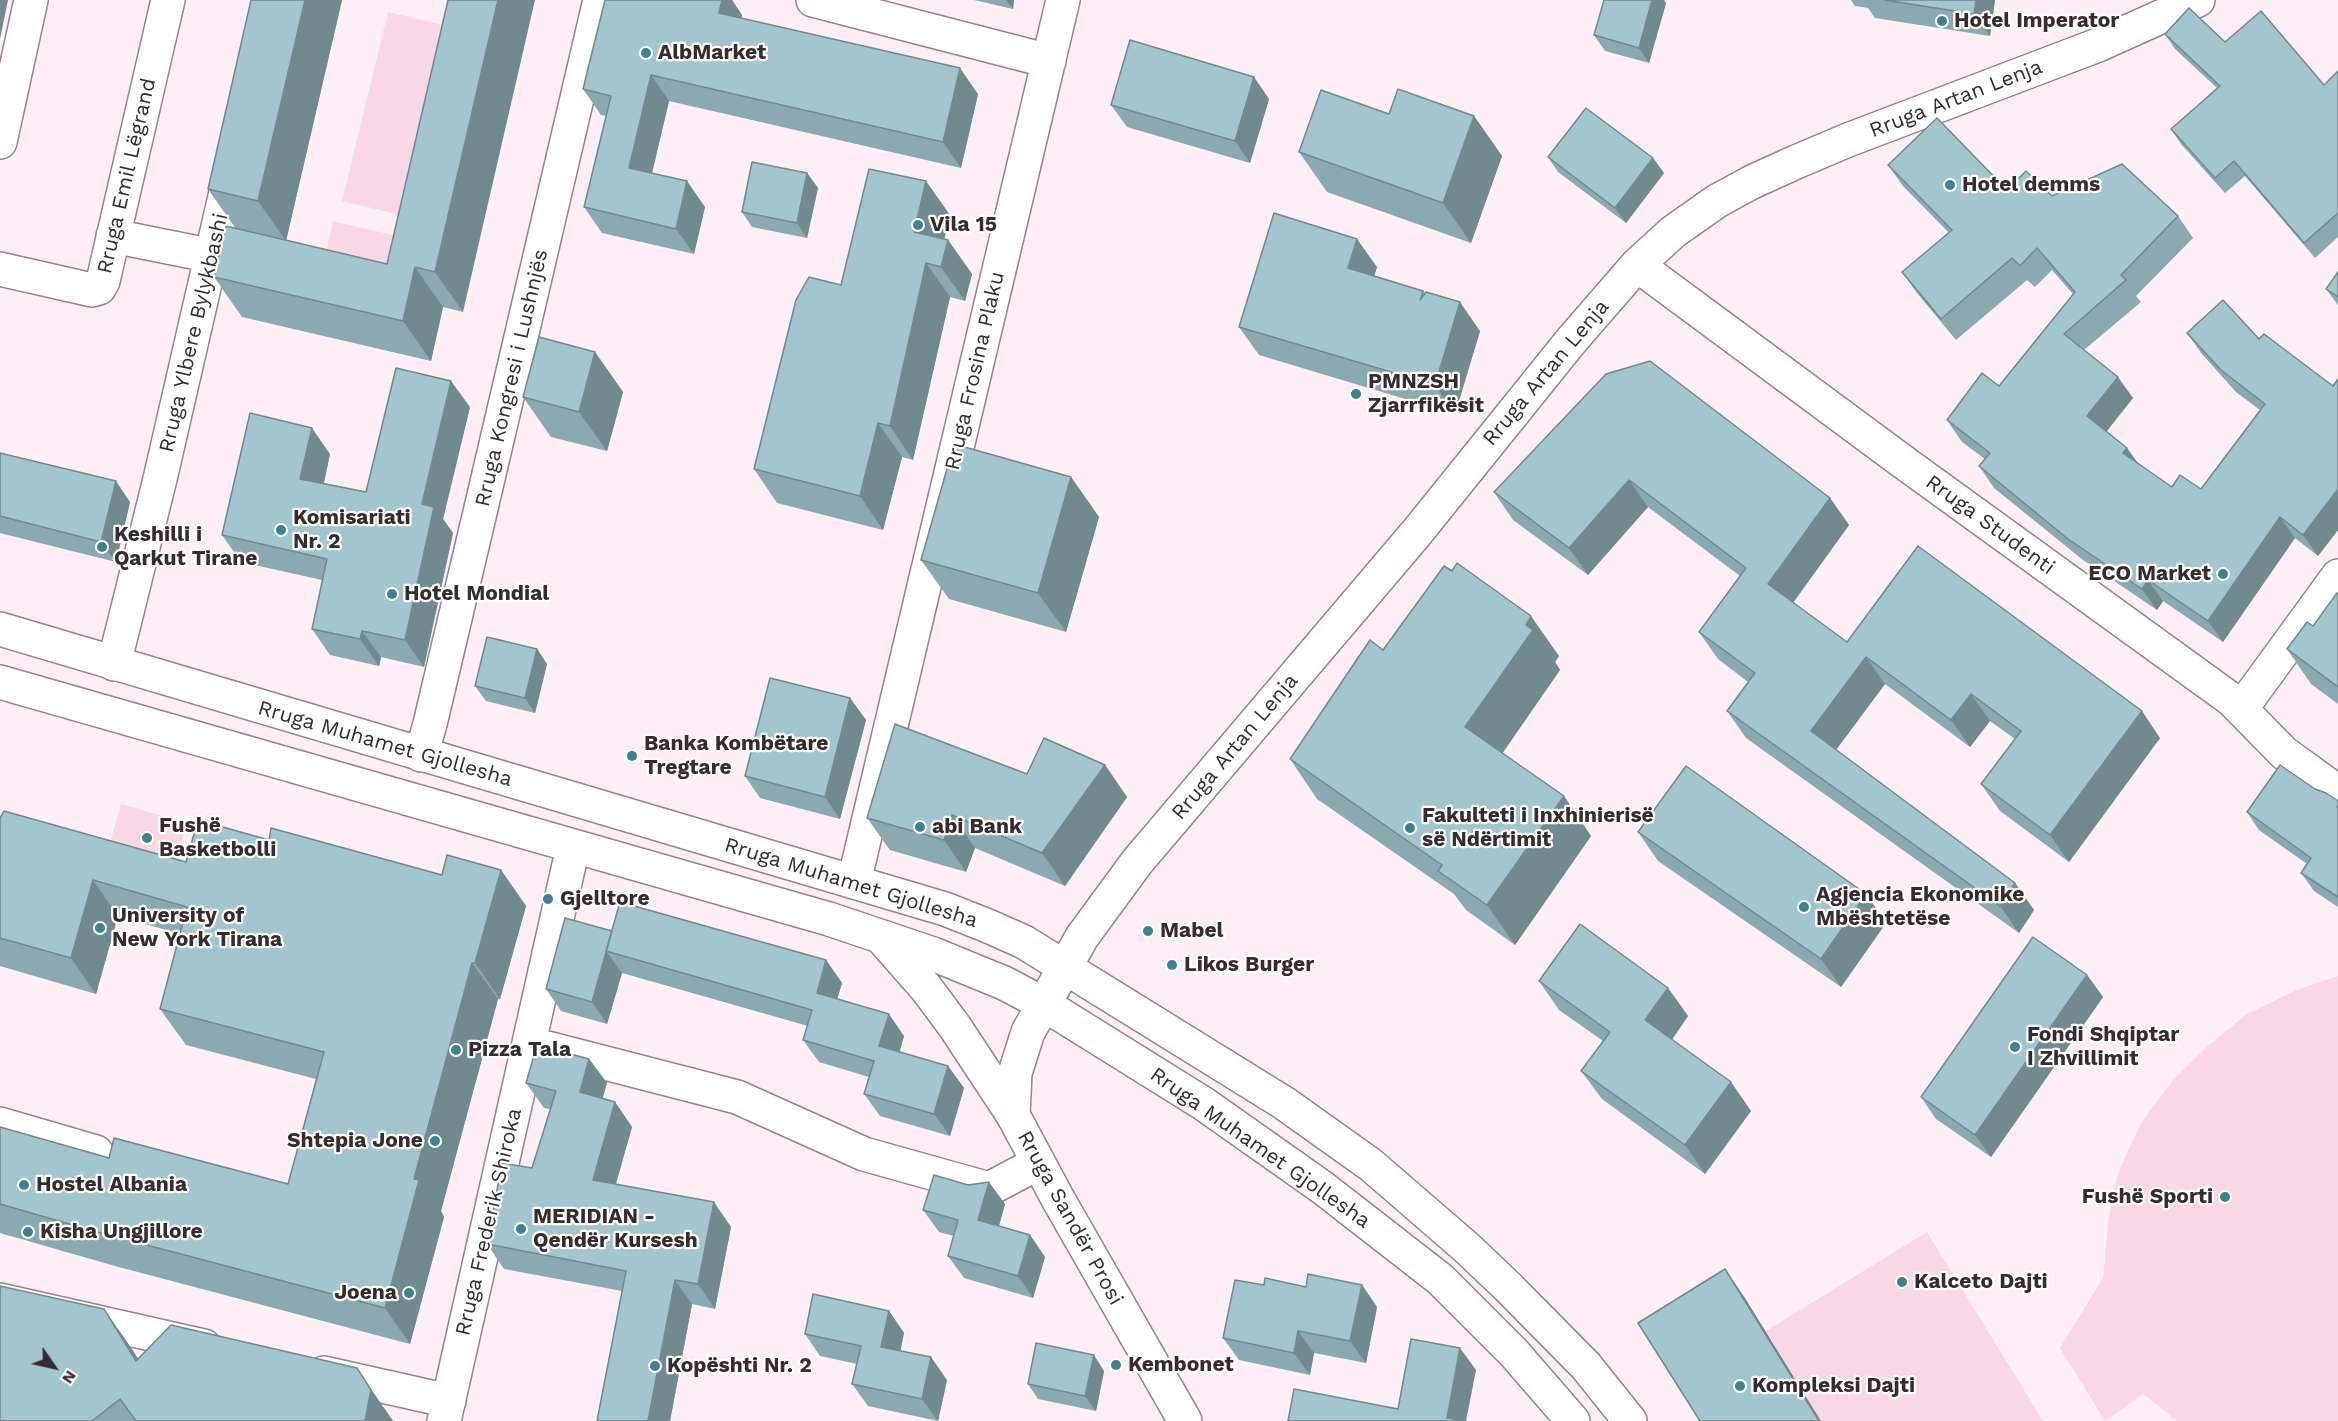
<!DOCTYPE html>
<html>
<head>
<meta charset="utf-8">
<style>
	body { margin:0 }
	#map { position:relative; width:2338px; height:1421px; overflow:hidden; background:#fdeff5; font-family:"Work Sans",sans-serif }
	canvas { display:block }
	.north { position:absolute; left:24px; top:1337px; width:60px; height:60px; -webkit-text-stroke:4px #fff; paint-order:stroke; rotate:124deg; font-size:16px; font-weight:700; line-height:24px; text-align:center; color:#372b30 }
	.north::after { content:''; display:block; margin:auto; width:21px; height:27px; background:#372b30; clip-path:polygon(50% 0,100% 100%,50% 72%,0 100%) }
</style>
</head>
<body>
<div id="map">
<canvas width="2338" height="1421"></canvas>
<div class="north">N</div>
</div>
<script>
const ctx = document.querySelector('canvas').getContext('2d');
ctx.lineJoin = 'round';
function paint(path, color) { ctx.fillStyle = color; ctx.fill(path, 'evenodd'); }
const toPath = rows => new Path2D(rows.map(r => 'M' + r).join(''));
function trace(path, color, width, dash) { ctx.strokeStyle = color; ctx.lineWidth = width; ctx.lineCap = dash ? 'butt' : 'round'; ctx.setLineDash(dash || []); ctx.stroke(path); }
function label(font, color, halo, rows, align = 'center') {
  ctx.font = font + ' "Work Sans",sans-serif'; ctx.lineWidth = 4.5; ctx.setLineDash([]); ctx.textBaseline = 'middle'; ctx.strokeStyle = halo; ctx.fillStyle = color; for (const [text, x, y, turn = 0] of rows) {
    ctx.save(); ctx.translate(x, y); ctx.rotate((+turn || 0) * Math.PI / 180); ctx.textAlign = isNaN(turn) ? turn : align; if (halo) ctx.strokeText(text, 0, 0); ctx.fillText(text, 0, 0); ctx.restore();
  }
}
paint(toPath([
	[388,12,447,26,401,215,342,201],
	[333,221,397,236,390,266,326,252],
	[121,804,187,823,173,871,107,853],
	[2338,976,2338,1421,2177,1421,2143,1394,2105,1421,2060,1348,2103,1278,2108,1222,2118,1173,2141,1123,2173,1080,2208,1046,2247,1014,2297,990],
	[1927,1232,2043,1421,1821,1421,1766,1331]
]), '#fad7e5');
const minor = toPath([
	[813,0,1049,61],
	[0,142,31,0],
	[113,236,203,254,213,253],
	[1637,265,1906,464,2232,700,2284,753,2338,792],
	[0,269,92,290,99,288,103,281,168,0],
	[114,664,160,479,232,166],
	[2241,709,2338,576],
	[421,755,430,724,478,521,600,0],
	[854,882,1063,0],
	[547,1048,737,1097,864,1154,989,1189,1038,1163],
	[0,1124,96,1152],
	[0,1300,204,1346],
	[324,1373,449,1401],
	[444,1421,573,847],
	[1185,1421,1058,1199,1013,1115,1015,1073,1028,1032,1082,937,1137,862,1418,531,1571,341,1637,265,1673,232,1717,201,1752,182,1796,162,1848,140,2098,45,2198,0]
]);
const major = toPath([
	[0,629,945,909,988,926,1024,942,1284,1103,1371,1165,1467,1248,1508,1287,1586,1366,1630,1421],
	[0,682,829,919,933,954,1004,983,1042,1003,1204,1104,1323,1188,1440,1279,1514,1353,1573,1421],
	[882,938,926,988,955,1027,1013,1115]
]);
trace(minor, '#9d808c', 36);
trace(major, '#9d808c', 36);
trace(minor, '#fff', 33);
trace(major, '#fff', 33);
paint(toPath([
	[342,0,286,241,387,264,448,0,463,312,443,307,431,361,242,317,214,277,236,229,208,189],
	[605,0,732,0,742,15,741,18,978,94,961,168,669,101,652,173,705,207,694,254,602,233,584,207,606,116,601,115,583,89],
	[974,0,1014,0,1013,9],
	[1851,0,1995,0,1990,36,1875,18,1868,8,1855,6],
	[1666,3,1649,63,1605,51,1594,35],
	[2165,34,2225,42,2324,85,2338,71,2338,237,2315,258,2245,176,2225,193,2181,144,2171,129,2217,88,2175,49],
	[1269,99,1250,163,1127,127,1111,105],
	[1389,114,1474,116,1502,156,1471,243,1327,192,1299,152],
	[1548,157,1653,158,1664,173,1626,223,1558,172],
	[1888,165,2007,190,2052,196,2178,216,2193,238,2136,296,2141,302,2084,350,2133,398,2107,431,2127,448,2138,464,2172,487,2201,489,2260,410,2236,392,2202,354,2187,333,2259,339,2333,386,2338,379,2338,530,2318,556,2295,538,2223,642,2163,601,2157,610,2083,560,1994,488,1979,466,1985,459,1962,442,1947,420,1999,386,2073,294,2052,270,2035,287,2027,280,1956,340,1917,293,1902,272,1949,233,1903,186],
	[807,173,818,188,807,238,752,227,742,212],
	[950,215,944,239,948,240,972,274,965,301,950,297,913,460,902,457,883,530,777,503,754,469,841,285],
	[1377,267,1374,276,1423,291,1425,293,1480,331,1455,414,1259,355,1239,327],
	[2338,272,2338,305,2326,289],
	[595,352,623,392,607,451,551,437,523,397],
	[1606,374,1830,498,1849,525,1793,603,1847,642,2160,738,2069,862,2000,811,1981,784,2015,739,1990,721,1970,747,1885,684,1836,750,2015,883,2034,910,2019,933,1746,738,1727,711,1748,682,1718,659,1699,632,1740,576,1648,507,1588,575,1513,520,1494,492],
	[470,407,443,519,453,533,424,667,381,657,379,666,330,655,312,629,322,580,241,562,222,535,330,454,324,483,366,492],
	[0,453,130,502,116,562,0,533],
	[1071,477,1099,517,1066,632,949,599,921,560],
	[1452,571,1559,656,1555,662,1560,670,1502,753,1564,796,1591,836,1515,945,1466,910,1454,894,1317,799,1290,759,1383,650],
	[2338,594,2338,704,2311,684,2287,649,2313,626],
	[537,649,547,664,535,713,486,701,475,686],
	[850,698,866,720,840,819,760,798,745,776],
	[1105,765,1127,797,1065,886,975,848,966,872,890,850,867,818,1027,774],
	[2315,789,2338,801,2338,907,2314,891,2301,873,2307,864,2259,830,2247,812],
	[0,818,186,862,269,840,442,875,501,870,526,906,500,999,498,999,441,1211,444,1217,410,1344,115,1266,0,1233,0,1127,109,1158,288,1184,316,1079,186,1045,160,1009,180,934,118,916,96,994,0,966],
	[1638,832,1866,894,1886,923,1841,987,1658,861],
	[612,931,826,960,842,983,837,999,904,1036,899,1052,948,1066,964,1088,950,1136,880,1116,864,1094,869,1077,819,1062,803,1040,808,1026,622,973,607,1024,561,1011,546,989],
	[2087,975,2103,997,1991,1157,1936,1119,1921,1097],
	[1539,981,1668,988,1688,1016,1672,1040,1751,1111,1705,1174,1602,1099,1581,1071,1603,1041,1559,1010],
	[589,1059,607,1083,602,1099,615,1102,632,1127,616,1184,731,1227,715,1309,692,1304,670,1421,597,1421,622,1291,504,1269,487,1244,532,1168,550,1109,544,1108,526,1083],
	[1005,1204,999,1226,1030,1235,1045,1257,1033,1298,964,1278,948,1256,954,1236,939,1232,923,1210],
	[1362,1285,1377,1307,1366,1363,1314,1353,1310,1375,1239,1360,1223,1338,1306,1287],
	[104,1309,138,1359,384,1408,393,1421,0,1421],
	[889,1311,904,1333,900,1351,947,1380,938,1421,868,1406,852,1384,857,1364,820,1356,805,1334],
	[1104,1371,1096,1411,1038,1399,1028,1384]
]), '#8ba9b1');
paint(toPath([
	[0,0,8,0,0,39],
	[305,0,342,0,286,241,258,201],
	[498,0,535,0,463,312,435,272],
	[722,0,732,0,742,15,737,38,719,13],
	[1006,0,1014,0,1013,9],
	[1652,0,1664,0,1666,3,1649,63,1639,48],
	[1976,0,1995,0,1990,36,1974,14],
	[960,68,978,94,961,168,943,142],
	[651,75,669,101,647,194,629,168],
	[1254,77,1269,99,1250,163,1235,141],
	[1474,116,1502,156,1471,243,1443,203],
	[1653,158,1664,173,1626,223,1615,208],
	[807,173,818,188,807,238,797,223],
	[687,181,705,207,694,254,676,229],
	[926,181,950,215,938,266,914,232],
	[1357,239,1377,267,1368,296,1348,268],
	[948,240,972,274,965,301,941,267],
	[926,263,950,297,913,460,890,426],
	[415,267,443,307,431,361,403,321],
	[1460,302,1480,331,1455,414,1435,385],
	[595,352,623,392,607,451,579,412],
	[2118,377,2133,398,2102,437,2087,416],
	[451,381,470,407,443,519,453,533,424,667,405,640,422,504],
	[878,423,902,457,883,530,860,496],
	[312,428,330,454,319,505,300,479],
	[2127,448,2142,469,2123,453],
	[1071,477,1099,517,1066,632,1038,593],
	[1629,480,1648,507,1588,575,1569,548],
	[116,481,130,502,116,562,101,542],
	[2338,489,2338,530,2318,556,2303,535],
	[1830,498,1849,525,1787,611,1768,584],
	[2280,517,2295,538,2223,642,2208,621],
	[2148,580,2163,601,2157,610,2142,589],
	[1531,616,1559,656,1555,662,1560,670,1493,767,1465,727],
	[362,631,381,657,379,666,360,639],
	[537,649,547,664,535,713,525,698],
	[1866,657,1885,684,1830,758,1811,731],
	[1971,694,1990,721,1970,747,1951,720],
	[850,698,866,720,840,819,825,797],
	[2142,711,2160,738,2069,862,2050,835],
	[1105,765,1127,797,1065,886,1042,853],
	[1564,796,1591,836,1515,945,1487,905],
	[952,815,975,848,966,872,944,840],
	[501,870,526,906,500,999,475,963],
	[93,880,118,916,96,994,71,958],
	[2015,883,2034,910,2019,933,2000,906],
	[1866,894,1886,923,1841,987,1821,959],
	[612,931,606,951,622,973,607,1024,592,1002],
	[826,960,842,983,832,1017,817,995],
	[472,963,498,999,441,1211,444,1217,410,1344,385,1308,414,1179],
	[2087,975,2103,997,1991,1157,1975,1135],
	[1668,988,1688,1016,1665,1049,1645,1020],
	[889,1014,904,1036,895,1068,879,1046],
	[589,1059,607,1083,597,1117,580,1092],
	[948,1066,964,1088,950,1136,934,1114],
	[1731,1082,1751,1111,1705,1174,1685,1145],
	[615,1102,632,1127,610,1204,593,1180],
	[989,1182,1005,1204,994,1243,978,1220],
	[714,1202,731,1227,715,1309,698,1284],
	[1030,1235,1045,1257,1033,1298,1018,1276],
	[1725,1269,1745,1298,1821,1421,1819,1421],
	[675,1280,692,1304,670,1421,648,1421],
	[1362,1285,1377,1307,1366,1363,1350,1341],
	[104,1309,132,1349,164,1400,136,1361],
	[889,1311,904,1333,897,1369,881,1347],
	[1298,1331,1314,1353,1310,1375,1294,1353],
	[1460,1348,1476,1370,1466,1421,1447,1418],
	[1094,1355,1104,1371,1096,1411,1085,1396],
	[931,1357,947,1380,938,1421,922,1399],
	[357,1368,384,1408,393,1421,365,1421]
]), '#718a90');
const building = toPath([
	[251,0,305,0,258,201,208,189,251,0],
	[448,0,498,0,435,272,415,267,403,321,214,277,226,226,387,264,448,0],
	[605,0,722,0,719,13,960,68,943,142,651,75,629,168,687,181,676,229,584,207,611,96,583,89,605,0],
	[1604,0,1652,0,1639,48,1594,35,1604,0],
	[1885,0,1976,0,1974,14,1885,0],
	[2189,8,2225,42,2261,11,2324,85,2338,71,2338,213,2304,243,2234,161,2215,178,2171,129,2220,86,2165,34,2189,8],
	[1130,40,1254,77,1235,141,1111,105,1130,40],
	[1398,89,1474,116,1443,203,1299,152,1321,90,1389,114,1398,89],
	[1586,108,1653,158,1615,208,1548,157,1586,108],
	[1937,118,2007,190,2026,171,2052,196,2122,164,2178,216,2121,275,2126,280,2064,334,2118,377,2087,416,2127,448,2123,453,2172,487,2180,475,2201,489,2265,404,2221,370,2187,333,2223,300,2259,339,2264,334,2333,386,2338,379,2338,489,2303,535,2280,517,2208,621,2148,580,2142,589,2068,539,1979,466,1990,453,1947,420,1982,373,1999,386,2075,292,2037,248,2020,266,2012,258,1941,319,1902,272,1952,230,1888,165,1937,118],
	[752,162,807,173,797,223,742,212,752,162],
	[869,169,926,181,914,232,948,240,941,267,926,263,890,426,878,423,860,496,754,469,796,300,809,277,841,285,869,169],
	[1274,213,1357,239,1348,268,1423,291,1420,300,1426,292,1460,302,1435,385,1239,327,1274,213],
	[2338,272,2338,297,2326,289,2338,272],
	[539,337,595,352,579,412,523,397,539,337],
	[1650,361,1830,498,1768,584,1847,642,1918,546,2142,711,2050,835,1981,784,2021,731,1971,694,1951,720,1866,657,1811,731,2015,883,2000,906,1727,711,1755,673,1699,632,1746,568,1629,480,1569,548,1494,492,1606,374,1650,361],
	[396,368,451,381,422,504,434,507,405,640,362,631,360,639,312,629,327,559,222,535,250,413,312,428,300,479,366,492,396,368],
	[954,444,1071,477,1038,593,921,560,954,444],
	[0,453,116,481,101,542,0,516,0,453],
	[1457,563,1531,616,1526,625,1533,630,1465,727,1564,796,1487,905,1438,871,1442,865,1290,759,1370,640,1383,650,1444,566,1452,571,1457,563],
	[2337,593,2338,594,2338,687,2287,649,2307,622,2313,626,2337,593],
	[487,637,537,649,525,698,475,686,487,637],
	[770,678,850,698,825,797,745,776,770,678],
	[895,724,1027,774,1044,738,1105,765,1042,853,952,815,944,840,867,818,895,724],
	[2280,765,2315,789,2326,793,2338,801,2338,805,2337,807,2338,808,2338,897,2301,873,2311,858,2247,812,2280,765],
	[1686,766,1866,894,1821,959,1638,832,1686,766],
	[4,811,186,862,198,820,269,840,271,828,442,875,447,855,501,870,475,963,472,963,414,1179,419,1180,385,1308,90,1230,0,1204,0,1127,109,1158,114,1138,288,1184,324,1052,160,1009,187,907,93,880,71,958,0,938,0,818,4,811],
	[620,902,826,960,817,993,889,1014,879,1046,948,1066,934,1114,864,1094,874,1061,803,1040,812,1010,606,951,620,902],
	[565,918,612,931,592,1002,546,989,565,918],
	[1580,924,1668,988,1645,1020,1731,1082,1685,1145,1581,1071,1610,1032,1539,981,1580,924],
	[2033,937,2087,975,1975,1135,1921,1097,2033,937],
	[537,1045,589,1059,580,1092,615,1102,593,1180,714,1202,698,1284,675,1280,648,1421,597,1421,626,1271,487,1244,502,1163,532,1168,556,1091,526,1083,537,1045],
	[934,1175,968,1185,989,1182,978,1220,1030,1235,1018,1276,948,1256,958,1220,923,1210,934,1175],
	[1725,1269,1819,1421,1700,1421,1638,1323,1725,1269],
	[1308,1274,1362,1285,1350,1341,1298,1331,1294,1353,1223,1338,1235,1280,1264,1285,1265,1278,1306,1287,1308,1274],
	[0,1286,104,1309,136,1361,171,1325,357,1368,371,1390,365,1421,136,1421,120,1399,92,1421,0,1421,0,1286],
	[813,1294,889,1311,881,1347,931,1357,922,1399,852,1384,861,1346,805,1334,813,1294],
	[1411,1339,1460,1348,1447,1418,1466,1421,1288,1421,1294,1389,1398,1409,1411,1339],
	[1036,1343,1094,1355,1085,1396,1028,1384,1036,1343]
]);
paint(building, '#a2c5ce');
trace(building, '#718a90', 1.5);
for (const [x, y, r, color] of [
	[1942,21,6,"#3e8291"],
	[646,53,6,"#3e8291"],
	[1950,185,6,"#3e8291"],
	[918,225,6,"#3e8291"],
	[1356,394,6,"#3e8291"],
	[281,530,6,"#3e8291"],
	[102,547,6,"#3e8291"],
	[2223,574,6,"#3e8291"],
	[392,594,6,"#3e8291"],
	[632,756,6,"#3e8291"],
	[920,827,6,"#3e8291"],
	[1410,828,6,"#3e8291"],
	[147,838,6,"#3e8291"],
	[548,899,6,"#3e8291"],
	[1804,907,6,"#3e8291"],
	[100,928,6,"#3e8291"],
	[1148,931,6,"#3e8291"],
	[1172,965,6,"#3e8291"],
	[2015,1047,6,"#3e8291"],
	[456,1050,6,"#3e8291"],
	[435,1141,6,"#3e8291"],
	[24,1185,6,"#3e8291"],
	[2225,1197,6,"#3e8291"],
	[521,1229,6,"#3e8291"],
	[28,1232,6,"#3e8291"],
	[1902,1282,6,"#3e8291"],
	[409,1293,6,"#3e8291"],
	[1116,1365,6,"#3e8291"],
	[655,1366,6,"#3e8291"],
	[1740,1386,6,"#3e8291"]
]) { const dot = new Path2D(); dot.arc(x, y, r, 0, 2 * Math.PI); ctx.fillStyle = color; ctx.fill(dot); trace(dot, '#fff', 2); }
label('bold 21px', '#372b30', '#fff', [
	["Hotel Imperator",1954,21],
	["AlbMarket",658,53],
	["Hotel demms",1962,185],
	["Vila 15",930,225],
	["PMNZSH",1368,382],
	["Zjarrfikësit",1368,406],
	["Komisariati",293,518],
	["Nr. 2",293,542],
	["Keshilli i",114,535],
	["Qarkut Tirane",114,559],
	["ECO Market",2211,574,"right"],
	["Hotel Mondial",404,594],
	["Banka Kombëtare",644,744],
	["Tregtare",644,768],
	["Fakulteti i Inxhinierisë",1422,816],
	["së Ndërtimit",1422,840],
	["Fushë",159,826],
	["Basketbolli",159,850],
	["abi Bank",932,827],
	["Agjencia Ekonomike",1816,895],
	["Mbështetëse",1816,919],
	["Gjelltore",560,899],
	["University of",112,916],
	["New York Tirana",112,940],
	["Mabel",1160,931],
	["Likos Burger",1184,965],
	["Fondi Shqiptar",2027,1035],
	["I Zhvillimit",2027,1059],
	["Pizza Tala",468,1050],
	["Shtepia Jone",423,1141,"right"],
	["Hostel Albania",36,1185],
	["Fushë Sporti",2213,1197,"right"],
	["MERIDIAN -",533,1217],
	["Qendër Kursesh",533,1241],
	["Kisha Ungjillore",40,1232],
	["Kalceto Dajti",1914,1282],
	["Joena",397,1293,"right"],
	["Kembonet",1128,1365],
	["Kopështi Nr. 2",667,1366],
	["Kompleksi Dajti",1752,1386]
], 'left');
label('21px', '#372b30', '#fff', [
	["Rruga Artan Lenja",1956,99,-21],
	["Rruga Emil Lëgrand",127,176,-77],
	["Rruga Ylbere Bylykbashi",194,333,-77],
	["Rruga Frosina Plaku",975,371,-77],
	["Rruga Artan Lenja",1546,373,-50],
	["Rruga Kongresi i Lushnjës",512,378,-77],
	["Rruga Studenti",1990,525,36],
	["Rruga Muhamet Gjollesha",385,744,16],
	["Rruga Artan Lenja",1235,747,-50],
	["Rruga Muhamet Gjollesha",851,883,17],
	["Rruga Muhamet Gjollesha",1260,1148,35],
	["Rruga Sandër Prosi",1070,1218,61],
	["Rruga Frederik Shiroka",489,1222,-77]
]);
</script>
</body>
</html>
